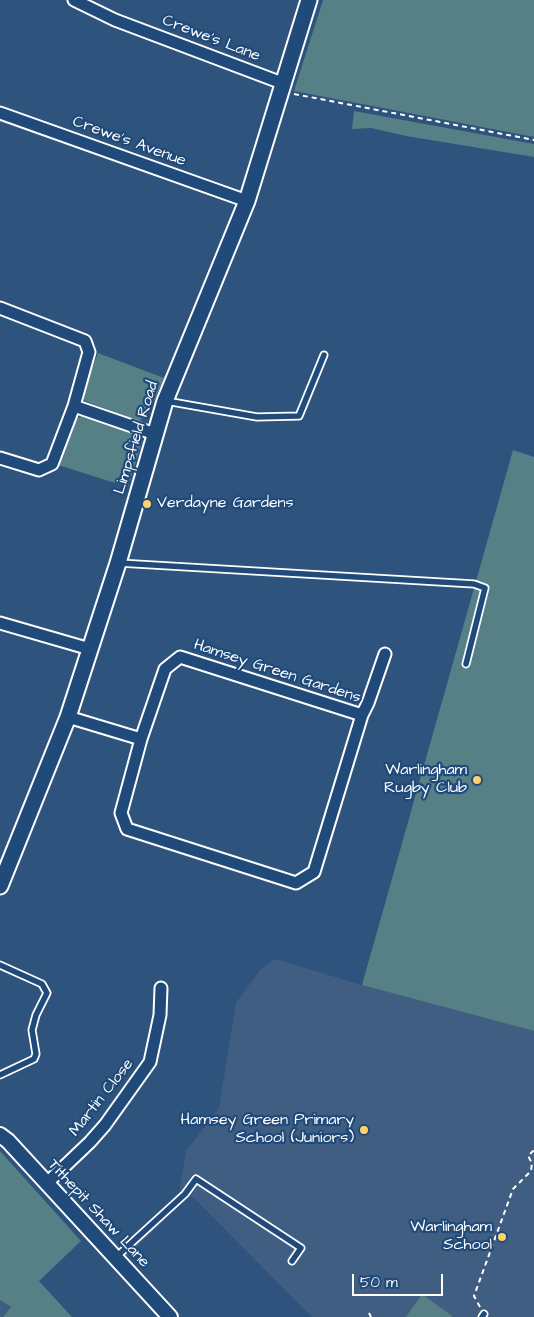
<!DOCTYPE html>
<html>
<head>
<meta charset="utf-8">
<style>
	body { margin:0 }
	#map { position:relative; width:534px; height:1317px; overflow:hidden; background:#2e537d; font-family:"Architects Daughter",sans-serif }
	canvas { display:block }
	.scale { position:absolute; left:352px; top:1274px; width:91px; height:22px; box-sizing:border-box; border:2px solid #fff; border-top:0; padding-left:6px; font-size:15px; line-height:18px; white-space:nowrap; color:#fff; -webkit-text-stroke:4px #1f4a7a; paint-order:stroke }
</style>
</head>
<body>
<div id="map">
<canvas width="534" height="1317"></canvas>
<div class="scale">50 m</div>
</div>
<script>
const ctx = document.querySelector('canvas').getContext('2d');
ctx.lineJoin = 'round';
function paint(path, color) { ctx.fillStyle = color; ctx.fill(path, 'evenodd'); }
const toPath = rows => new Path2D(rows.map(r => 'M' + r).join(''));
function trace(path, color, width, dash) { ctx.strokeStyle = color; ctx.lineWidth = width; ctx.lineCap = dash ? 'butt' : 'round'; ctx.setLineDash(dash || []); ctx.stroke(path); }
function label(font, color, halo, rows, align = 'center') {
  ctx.font = font + ' "Architects Daughter",sans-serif'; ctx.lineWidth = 4.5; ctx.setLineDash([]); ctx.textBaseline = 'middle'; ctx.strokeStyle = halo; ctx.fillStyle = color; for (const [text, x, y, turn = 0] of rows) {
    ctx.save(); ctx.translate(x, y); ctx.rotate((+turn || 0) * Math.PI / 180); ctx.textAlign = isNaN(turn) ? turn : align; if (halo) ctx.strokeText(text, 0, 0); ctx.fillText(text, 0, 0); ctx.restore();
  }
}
paint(toPath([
	[275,959,362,985,534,1031,534,1317,312,1317,191,1195,126,1257,119,1250,179,1193,186,1151,219,1108,236,1003,260,970],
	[0,1300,11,1307,3,1317,0,1317]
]), '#405e81');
paint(toPath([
	[323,0,534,0,534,137,294,91],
	[354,111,534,144,534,157,406,136,371,128,352,129],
	[98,353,164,378,147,417,137,421,85,401,82,393],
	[83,415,136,433,142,442,128,487,58,465,74,420],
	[513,450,534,457,534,1031,362,985],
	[0,1151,81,1241,39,1281,72,1317,3,1317,11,1307,0,1300],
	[422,1294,452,1316,451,1317,406,1317]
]), '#567f86');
const service = toPath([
	[166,401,257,417,299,416,324,355],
	[119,563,474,584,485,588,466,664],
	[0,965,42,984,47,993,36,1015,32,1030,36,1054,34,1059,0,1075],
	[115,1258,185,1194,196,1179,301,1248,292,1261],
	[482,1317,484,1314]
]);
const minor = toPath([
	[74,0,115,20,282,83],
	[0,113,247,201],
	[0,308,85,341,89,352,74,406,52,464,39,470,0,458],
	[74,406,155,434],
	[0,623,90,649],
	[362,715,368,703,385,654],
	[68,717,141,739,165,669,180,657,362,715,314,872,296,883,127,829,121,813,141,739],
	[46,1184,90,1142,105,1125,150,1062,160,1015,161,988]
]);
const tertiary = toPath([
	[0,1135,8,1141,170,1317]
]);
const secondary = toPath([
	[0,886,68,717,118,563,165,401,247,201,309,0]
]);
trace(service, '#fff', 9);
trace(minor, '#fff', 15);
trace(tertiary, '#fff', 18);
trace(secondary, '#fff', 19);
trace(toPath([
	[294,94,534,140],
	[480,1307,474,1296,513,1189,531,1171,532,1163,528,1156,534,1150],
	[369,1313,371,1317]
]), '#fff', 2, [5, 4]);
trace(service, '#1f4a7a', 5.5);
trace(minor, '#1f4a7a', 11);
trace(tertiary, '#1f4a7a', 14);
trace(secondary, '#1f4a7a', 15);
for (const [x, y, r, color] of [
	[147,504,5,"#ffd166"],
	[477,780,5,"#ffd166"],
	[364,1130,5,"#ffd166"],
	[502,1237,5,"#ffd166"]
]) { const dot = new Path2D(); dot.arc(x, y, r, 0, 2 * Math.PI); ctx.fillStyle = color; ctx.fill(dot); trace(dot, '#1f4a7a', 2); }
label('16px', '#fff', '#1f4a7a', [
	["Crewe's Lane",211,39,21],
	["Crewe's Avenue",129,142,20],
	["Limpsfield Road",137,438,-73],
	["Hamsey Green Gardens",277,672,18],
	["Martin Close",102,1098,-52],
	["Tithepit Shaw Lane",98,1214,47]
]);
label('16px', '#fff', '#1f4a7a', [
	["Verdayne Gardens",157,504,"left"],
	["Warlingham",467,771],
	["Rugby Club",467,789],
	["Hamsey Green Primary",354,1121],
	["School (Juniors)",354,1139],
	["Warlingham",492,1228],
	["School",492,1246]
], 'right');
</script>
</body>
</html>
